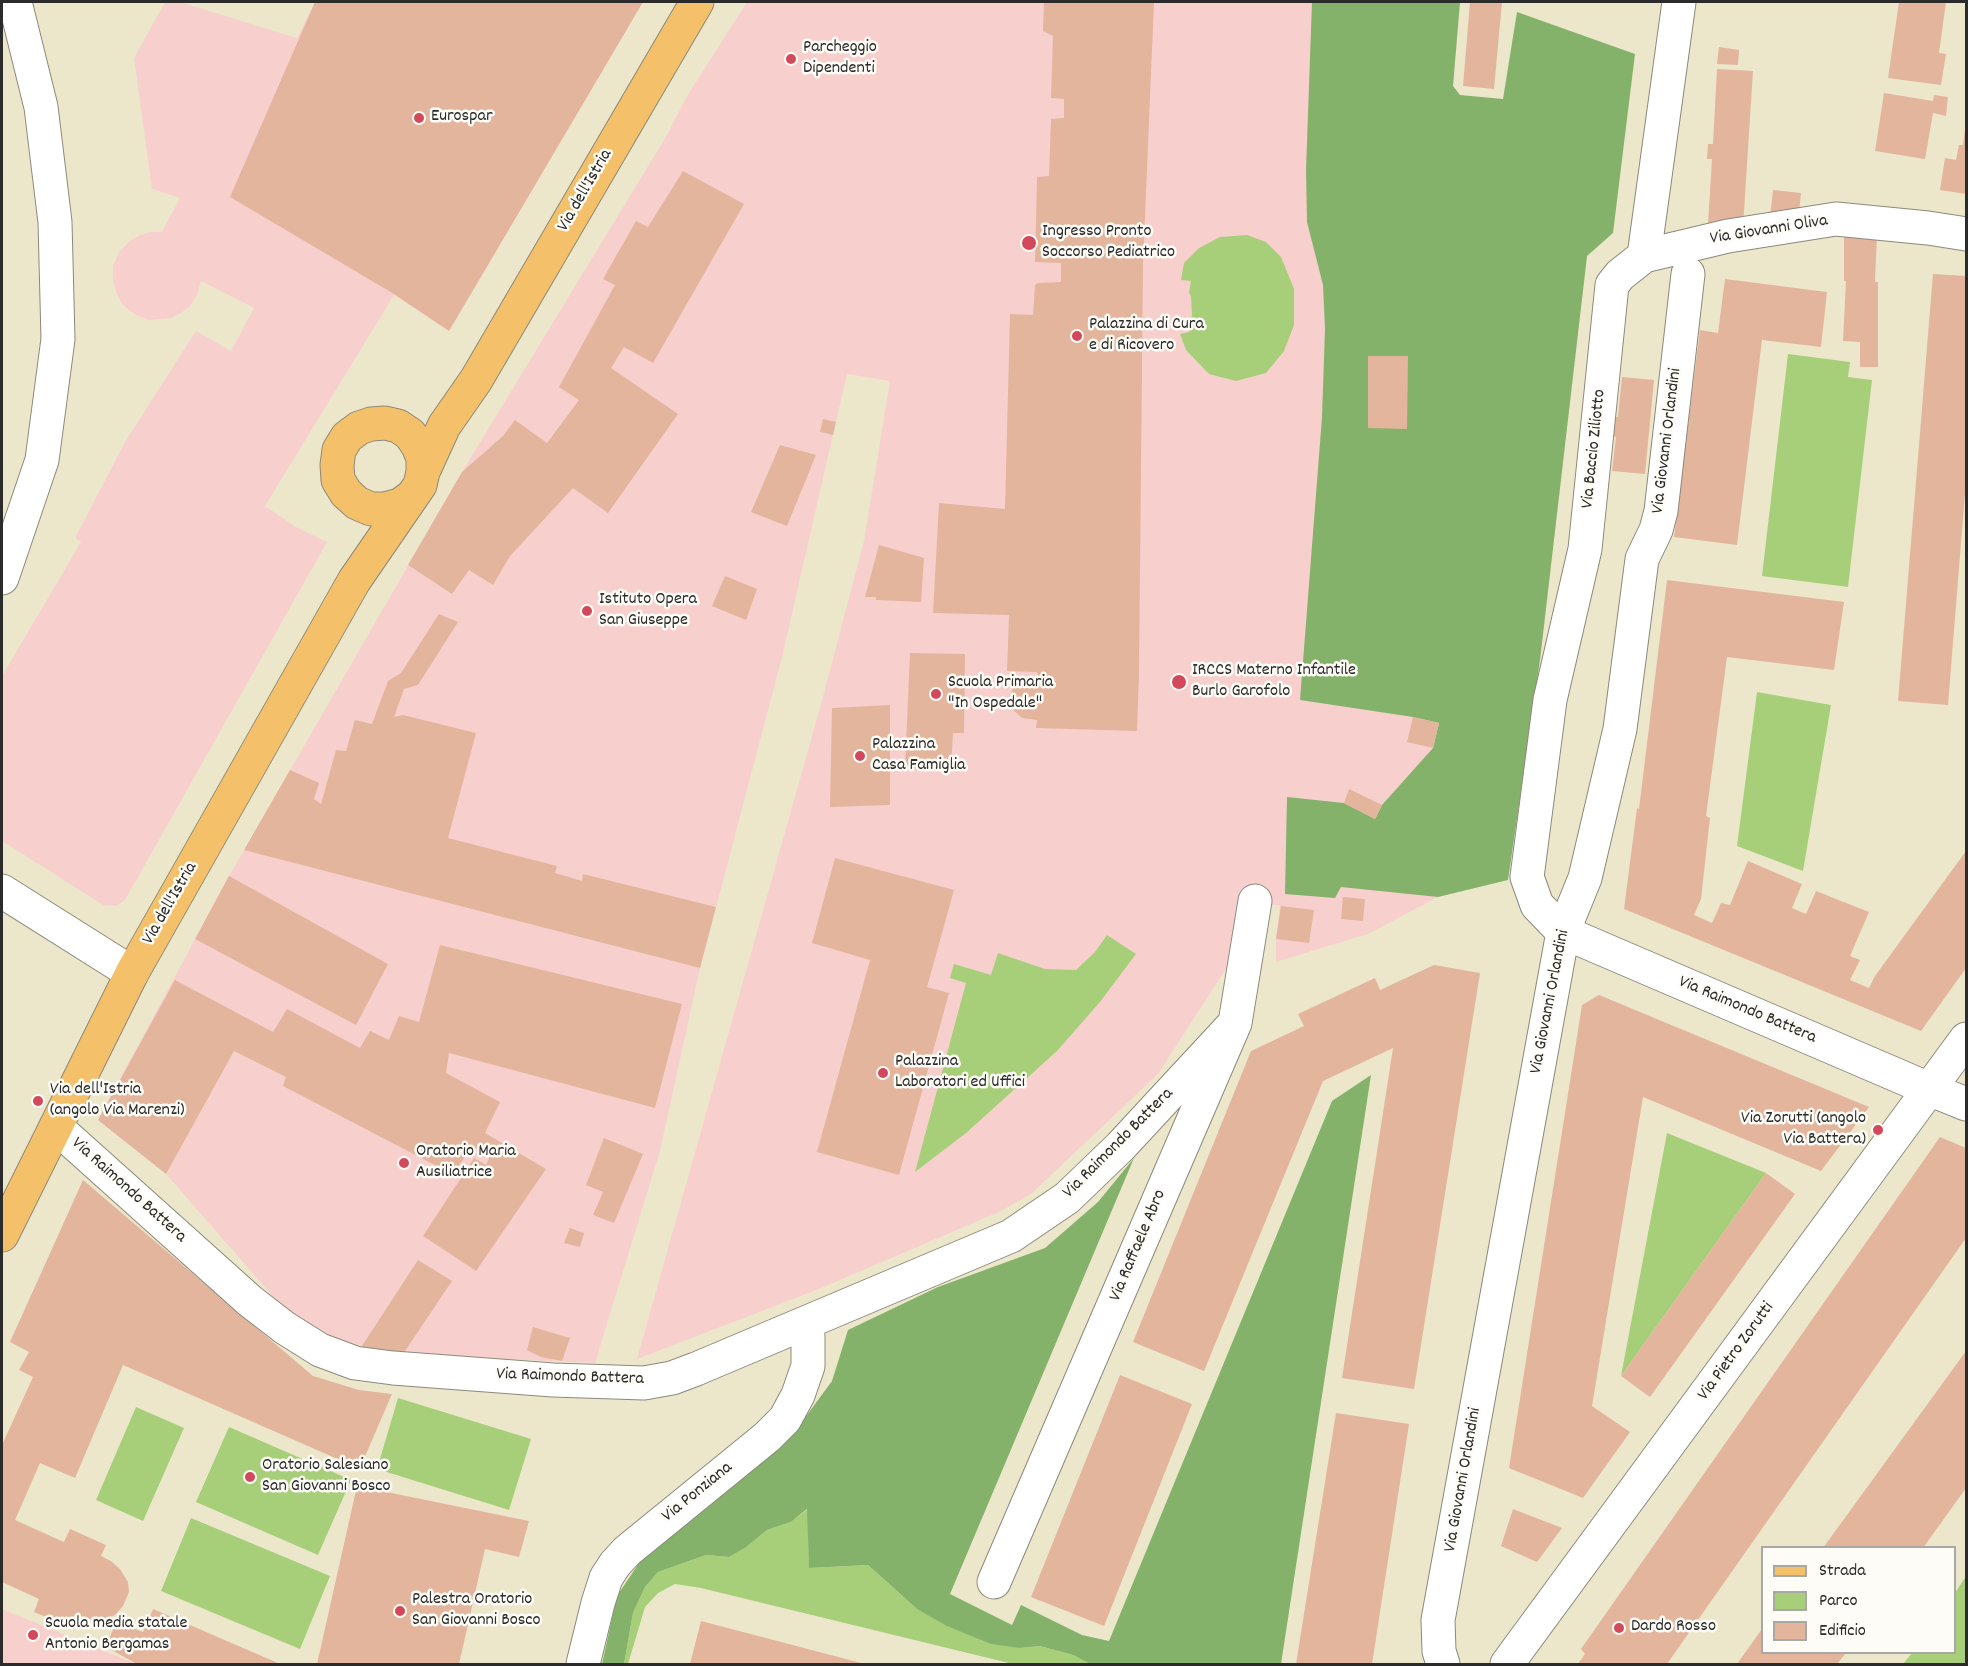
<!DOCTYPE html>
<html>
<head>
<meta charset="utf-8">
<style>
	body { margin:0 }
	#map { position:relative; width:1968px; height:1666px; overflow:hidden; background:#ece7cb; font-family:Dekko,sans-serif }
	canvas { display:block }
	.frame { position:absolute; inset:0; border:3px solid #2b2b2b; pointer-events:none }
	.legend { position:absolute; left:1761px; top:1546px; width:195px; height:108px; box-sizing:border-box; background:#fdfcf7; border:2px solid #a9a8a5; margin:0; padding:8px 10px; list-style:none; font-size:18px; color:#2b2b2b }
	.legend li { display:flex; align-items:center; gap:12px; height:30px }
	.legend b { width:30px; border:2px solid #a9a8a5 }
</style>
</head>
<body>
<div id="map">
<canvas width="1968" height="1666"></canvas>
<div class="frame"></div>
<ul class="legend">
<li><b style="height:8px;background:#f4c16a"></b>Strada</li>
<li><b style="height:16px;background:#a7cf7a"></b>Parco</li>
<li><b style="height:16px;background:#e3b59d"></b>Edificio</li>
</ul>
</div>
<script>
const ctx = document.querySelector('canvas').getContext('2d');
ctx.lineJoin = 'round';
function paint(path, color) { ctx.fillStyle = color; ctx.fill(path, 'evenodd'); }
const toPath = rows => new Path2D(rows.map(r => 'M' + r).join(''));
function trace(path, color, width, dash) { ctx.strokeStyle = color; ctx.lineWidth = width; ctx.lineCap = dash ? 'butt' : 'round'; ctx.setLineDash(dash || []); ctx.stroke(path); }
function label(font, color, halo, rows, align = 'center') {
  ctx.font = font + ' Dekko,sans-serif'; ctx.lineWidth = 5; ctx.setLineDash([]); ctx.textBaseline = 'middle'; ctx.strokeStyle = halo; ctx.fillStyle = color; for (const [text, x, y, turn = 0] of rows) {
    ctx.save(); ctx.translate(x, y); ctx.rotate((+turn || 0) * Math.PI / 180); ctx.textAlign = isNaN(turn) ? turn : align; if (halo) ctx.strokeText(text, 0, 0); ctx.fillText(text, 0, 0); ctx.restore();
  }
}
paint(toPath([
	[165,2,180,2,297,38,315,2,643,2,449,331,394,295,265,506,296,527,327,542,125,900,116,906,103,905,2,841,2,676,81,542,75,538,125,442,196,331,231,351,254,308,201,281,197,295,189,307,181,313,171,318,149,320,138,316,130,311,122,304,116,292,113,279,113,266,119,252,130,241,140,235,151,232,162,232,180,198,152,189,134,58],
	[747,2,1460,2,1453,86,1587,256,1540,660,1438,897,1368,934,1276,962,1276,939,1280,906,1255,901,1229,964,1158,1074,1031,1194,999,1212,814,1291,637,1359,821,704,864,541,890,381,847,374,782,657,700,968,660,1151,595,1363,413,1355,329,1339,277,1301,166,1174,98,1120,229,876,462,472,667,135,687,96],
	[2,1609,129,1661,137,1664,2,1664]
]), '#f7d0ce');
paint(toPath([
	[1247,235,1266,242,1281,257,1294,289,1294,325,1284,351,1266,373,1236,381,1209,374,1186,350,1180,334,1189,332,1188,320,1192,316,1191,296,1189,293,1191,281,1181,280,1184,263,1199,248,1220,237],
	[1788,354,1850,362,1848,377,1872,380,1848,587,1762,576],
	[1757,692,1831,705,1803,871,1737,846],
	[1107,935,1136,954,1100,1002,1057,1051,966,1133,915,1172,966,983,950,978,954,964,991,975,998,953,1045,969,1076,970,1095,952],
	[1667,1133,1766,1173,1621,1376],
	[398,1398,531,1439,509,1510,377,1469],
	[136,1407,184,1428,143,1521,96,1500],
	[229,1427,351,1480,318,1555,196,1502],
	[808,1509,809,1568,868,1565,917,1609,1020,1648,1040,1646,1073,1655,1090,1664,1013,1664,701,1588,675,1584,658,1593,645,1607,628,1664,624,1664,633,1613,645,1587,658,1572,706,1555,729,1557,745,1548,767,1530,791,1522],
	[191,1518,330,1576,300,1649,161,1591],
	[1966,1576,1966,1664,1903,1664,1912,1653,1954,1652,1955,1593]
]), '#a7cf7a');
paint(toPath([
	[1312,2,1460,2,1453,86,1460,95,1503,99,1517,12,1635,54,1613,233,1587,256,1540,660,1508,880,1438,897,1341,887,1335,898,1285,894,1287,797,1344,803,1375,819,1382,805,1433,748,1439,723,1413,717,1300,700,1322,417,1325,329,1323,285,1307,222,1306,170],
	[1371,1075,1281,1664,1090,1664,1073,1655,1040,1646,1020,1648,991,1644,947,1626,917,1609,868,1565,809,1568,807,1509,791,1522,767,1530,745,1548,729,1557,706,1555,658,1572,645,1587,633,1613,624,1664,602,1664,617,1596,641,1560,793,1434,832,1381,848,1330,938,1287,1045,1248,1098,1202,1134,1158,950,1594,1012,1625,1021,1605,1082,1635,1109,1641,1332,1101]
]), '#85b26a');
paint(toPath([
	[315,2,643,2,449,331,394,294,230,197],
	[1044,2,1154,2,1143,264,1139,674,1137,731,1036,728,1037,720,1022,718,1011,708,1009,699,1014,685,1027,679,1039,679,1037,672,1007,671,1009,615,933,613,939,503,1005,509,1010,314,1033,315,1035,285,1038,283,1061,282,1061,263,1035,262,1037,177,1049,176,1051,119,1064,118,1064,99,1051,98,1053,36,1043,31],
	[1470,2,1502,2,1494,89,1463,86],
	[1899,2,1946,2,1939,53,1946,54,1941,85,1888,78],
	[1719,47,1739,50,1738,65,1717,64],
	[1717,69,1753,71,1743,227,1708,224,1712,159,1707,159,1708,144,1713,144],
	[1884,93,1933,101,1934,95,1948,97,1946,116,1933,113,1925,159,1875,151],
	[1965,129,1966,194,1940,190,1945,158,1956,160,1959,145,1963,145],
	[683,171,744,204,653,363,624,347,611,368,678,414,608,513,573,488,510,556,493,585,469,570,452,594,408,565,462,472,503,436,515,420,547,443,579,400,559,387,615,285,603,279,636,221,648,227],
	[1773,190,1801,193,1799,213,1770,217],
	[1844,234,1877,235,1875,282,1878,282,1878,367,1860,367,1860,342,1843,341,1846,281,1844,281],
	[1933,274,1966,276,1966,481,1948,705,1898,701],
	[1725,279,1827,292,1821,347,1762,340,1737,545,1674,537,1700,330,1718,333],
	[1368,356,1408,356,1407,429,1368,428],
	[1622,377,1654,380,1645,474,1612,471,1616,437,1609,436,1611,417,1618,417],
	[823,419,836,422,833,435,820,432],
	[780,445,816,455,787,526,751,512],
	[879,545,924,558,921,602,876,600,876,597,865,597],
	[725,576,757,589,746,620,712,606],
	[1667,580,1844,602,1834,670,1727,657,1706,816,1710,818,1701,899,1694,915,1712,923,1721,903,1730,905,1748,861,1802,884,1792,908,1806,914,1816,891,1869,912,1850,956,1860,960,1850,980,1869,988,1875,976,1966,851,1966,968,1921,1031,1624,909,1637,808,1639,809],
	[439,614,458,622,418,685,404,689,394,717,403,715,476,733,448,838,557,866,555,873,582,881,583,874,716,907,700,968,244,850,290,770,319,783,314,799,321,804,336,750,346,751,355,720,372,724,388,681,401,673],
	[910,653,965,654,964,733,953,733,951,770,905,768],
	[890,705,890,805,830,807,832,708],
	[1413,717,1439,723,1433,748,1407,742],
	[1349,789,1382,805,1375,819,1344,803],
	[835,858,954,890,927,987,949,993,899,1175,817,1152,870,960,812,943],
	[229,876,388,964,356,1025,195,939],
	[1343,897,1365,899,1363,921,1341,919],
	[1281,906,1314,910,1309,943,1276,939],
	[440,945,682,1004,655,1108,449,1053,446,1073,500,1102,485,1133,546,1169,476,1271,423,1236,474,1158,486,1165,490,1156,473,1147,452,1174,283,1086,286,1077,234,1051,166,1174,98,1120,175,980,273,1032,287,1009,360,1048,370,1031,389,1040,399,1016,419,1022],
	[1434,965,1480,973,1414,1389,1342,1378,1393,1048,1323,1081,1204,1371,1133,1342,1251,1051,1304,1026,1298,1014,1375,978,1380,990],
	[1599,995,1869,1107,1821,1171,1643,1097,1592,1406,1630,1432,1583,1498,1509,1468,1582,1005],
	[1940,1137,1966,1148,1966,1238,1667,1664,1578,1664,1585,1654,1581,1649],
	[604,1138,643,1154,614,1223,593,1215,603,1192,586,1185],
	[1766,1173,1795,1194,1650,1397,1621,1376],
	[83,1180,313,1376,359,1390,392,1394,360,1468,333,1457,123,1365,75,1478,40,1463,15,1520,64,1542,70,1529,106,1545,101,1556,111,1561,120,1569,128,1582,129,1592,123,1606,115,1615,99,1622,75,1614,68,1626,34,1612,39,1599,2,1582,2,1445,33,1377,19,1370,29,1352,10,1342],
	[570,1228,584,1233,580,1247,564,1243],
	[418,1260,452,1281,401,1357,360,1349],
	[533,1327,570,1338,562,1361,541,1357,527,1350],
	[1966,1351,1966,1488,1923,1548,1823,1548],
	[1120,1375,1192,1404,1104,1626,1031,1597],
	[1336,1413,1409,1424,1372,1664,1296,1664],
	[357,1486,529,1521,519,1557,485,1549,459,1664,317,1664],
	[1513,1509,1562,1528,1537,1562,1501,1546],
	[153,1609,280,1664,137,1664,106,1647,116,1622,143,1632],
	[701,1621,865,1664,690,1664],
	[1762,1629,1762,1653,1846,1653,1837,1664,1737,1664]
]), '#e3b59d');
const minor = toPath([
	[1679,2,1644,256,1620,275,1612,285,1585,549,1550,700,1527,877,1537,905,1563,932,1929,1089,1966,1104],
	[1644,256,1728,236,1836,219,1928,228,1966,234],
	[2,578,42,460,58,339,55,222,41,107,15,2],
	[2,891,132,973],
	[56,1127,250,1301,285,1328,320,1350,355,1363,393,1368,553,1380,644,1383,672,1378,696,1369,1011,1236,1067,1198,1121,1146,1235,1023],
	[994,1582,1235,1023,1255,901],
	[583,1664,598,1603,606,1578,615,1564,627,1551,767,1437,785,1419,798,1395,808,1366,808,1336,803,1325],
	[1443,1664,1439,1651,1438,1620,1563,932,1585,878,1620,729,1642,559,1656,530,1661,511,1688,274],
	[1507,1664,1966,1039]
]);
const major = toPath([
	[411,497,400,505,385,509,371,509,357,503,346,493,338,480,337,465,339,450,347,437,359,428,371,424,385,423,398,426,410,434,418,446,423,458,423,472],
	[2,1235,132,973,354,581,420,485,423,472,444,426,476,380,697,2]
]);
trace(minor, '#8c897b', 35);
trace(major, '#8c897b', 35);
trace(minor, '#fff', 33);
trace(major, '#f4c16a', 33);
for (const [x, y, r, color] of [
	[791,59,6,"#d1495b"],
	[419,118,6,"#d1495b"],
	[1029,243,8,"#d1495b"],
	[1077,336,6,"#d1495b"],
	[587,611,6,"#d1495b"],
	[1179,682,8,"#d1495b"],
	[936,694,6,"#d1495b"],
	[860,756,6,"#d1495b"],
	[883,1073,6,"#d1495b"],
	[38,1101,6,"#d1495b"],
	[1878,1130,6,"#d1495b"],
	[404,1163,6,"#d1495b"],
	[250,1477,6,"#d1495b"],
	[400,1611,6,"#d1495b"],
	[1619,1628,6,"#d1495b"],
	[33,1635,6,"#d1495b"]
]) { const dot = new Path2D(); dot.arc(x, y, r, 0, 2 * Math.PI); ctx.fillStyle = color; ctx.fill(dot); trace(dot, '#fdfcf7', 2); }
label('18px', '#2b2b2b', '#fdfcf7', [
	["Parcheggio",803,49],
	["Dipendenti",803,70],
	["Eurospar",431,118],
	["Ingresso Pronto",1042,233],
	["Soccorso Pediatrico",1042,254],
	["Palazzina di Cura",1089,326],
	["e di Ricovero",1089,347],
	["Istituto Opera",599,601],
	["San Giuseppe",599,622],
	["IRCCS Materno Infantile",1192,672],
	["Burlo Garofolo",1192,693],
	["Scuola Primaria",948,684],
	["\"In Ospedale\"",948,705],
	["Palazzina",872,746],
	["Casa Famiglia",872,767],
	["Palazzina",895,1063],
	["Laboratori ed Uffici",895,1084],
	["Via dell'Istria",50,1091],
	["(angolo Via Marenzi)",50,1112],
	["Via Zorutti (angolo",1866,1120,"right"],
	["Via Battera)",1866,1141,"right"],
	["Oratorio Maria",416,1153],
	["Ausiliatrice",416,1174],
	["Oratorio Salesiano",262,1467],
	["San Giovanni Bosco",262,1488],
	["Palestra Oratorio",412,1601],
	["San Giovanni Bosco",412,1622],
	["Scuola media statale",45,1625],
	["Antonio Bergamas",45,1646],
	["Dardo Rosso",1631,1628]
], 'left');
label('18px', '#2b2b2b', '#fdfcf7', [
	["Via dell'Istria",586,191,-60],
	["Via Giovanni Oliva",1769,231,-9],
	["Via Giovanni Orlandini",1668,441,-83],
	["Via Baccio Ziliotto",1595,449,-84],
	["Via dell'Istria",171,904,-60],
	["Via Giovanni Orlandini",1551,1002,-79],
	["Via Raimondo Battera",1747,1011,23],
	["Via Raimondo Battera",1119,1144,-45],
	["Via Raimondo Battera",128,1191,42],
	["Via Raffaele Abro",1139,1246,-67],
	["Via Pietro Zorutti",1737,1352,-54],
	["Via Raimondo Battera",570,1378,2],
	["Via Giovanni Orlandini",1464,1480,-80],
	["Via Ponziana",698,1493,-39]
]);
</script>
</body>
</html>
